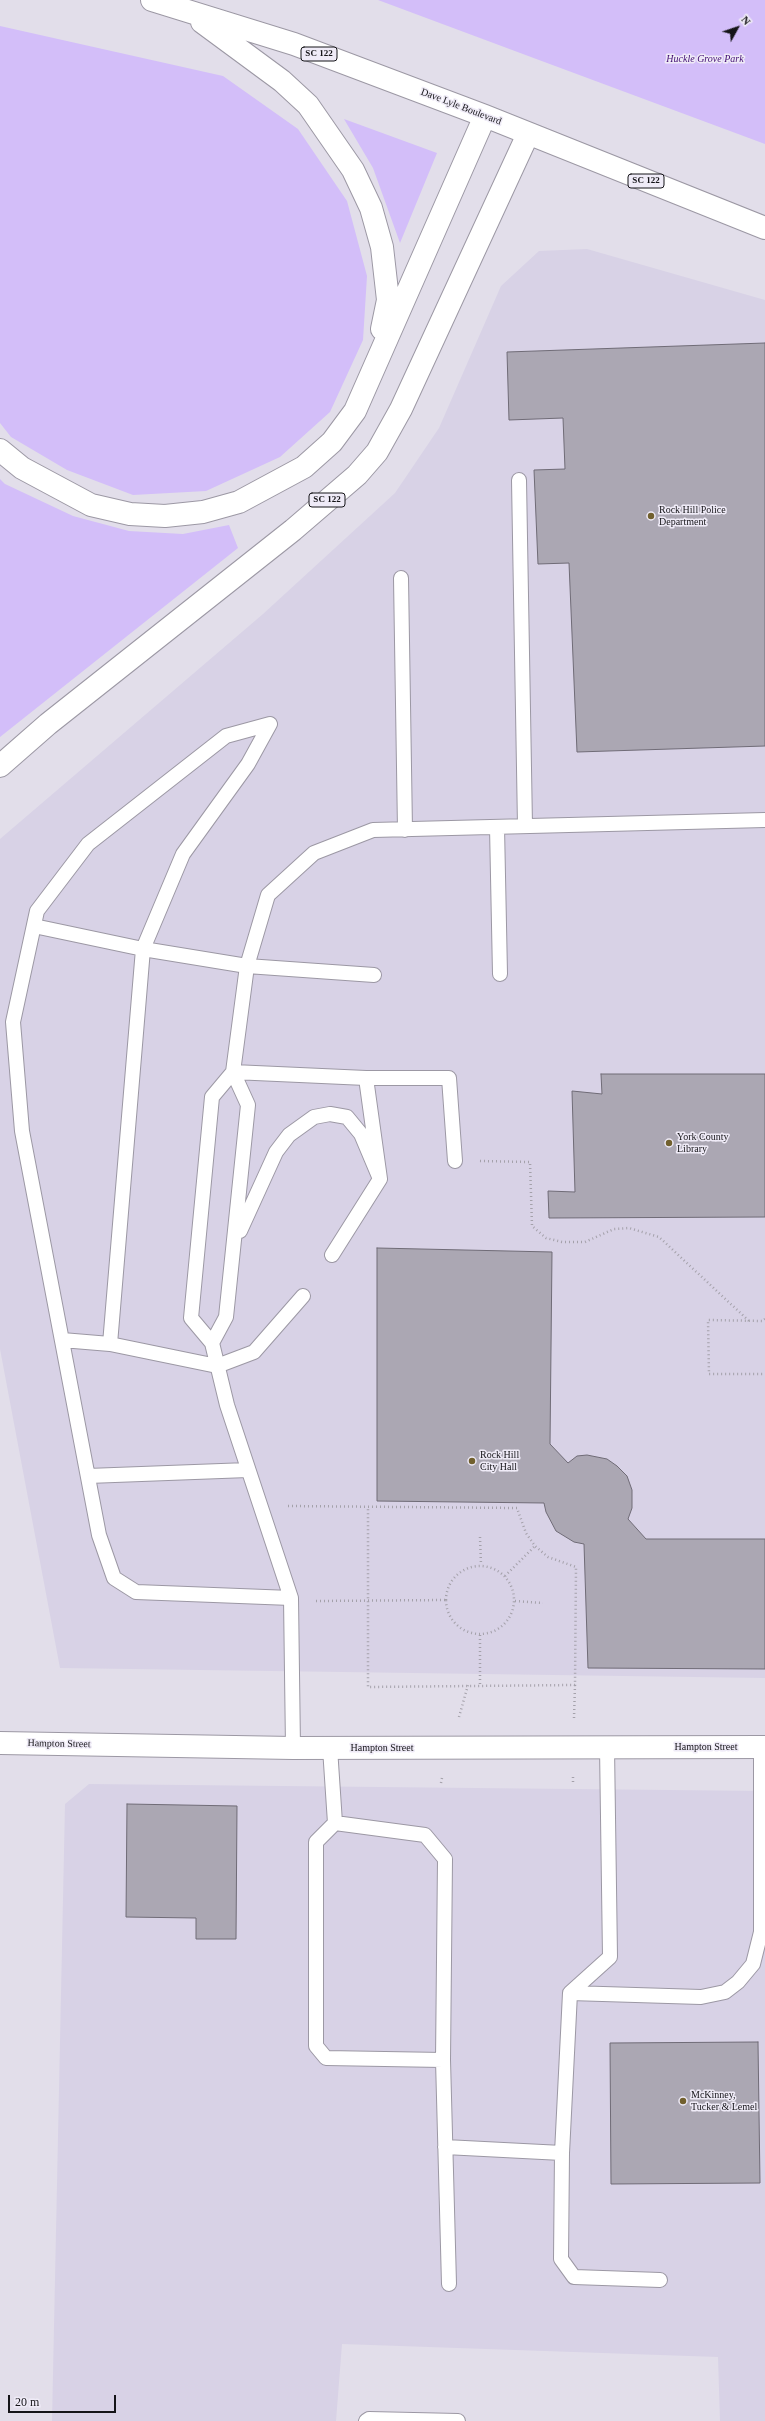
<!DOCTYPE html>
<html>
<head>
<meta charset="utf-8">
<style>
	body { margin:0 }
	#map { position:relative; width:765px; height:2421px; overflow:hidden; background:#e2deea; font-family:Georgia,serif }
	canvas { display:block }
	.north { position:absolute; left:717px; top:8px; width:40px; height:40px; -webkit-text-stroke:3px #efebf7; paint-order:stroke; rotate:50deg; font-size:11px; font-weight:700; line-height:16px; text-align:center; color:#151418 }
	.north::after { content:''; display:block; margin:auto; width:14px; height:18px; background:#151418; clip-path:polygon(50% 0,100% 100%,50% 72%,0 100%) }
	.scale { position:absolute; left:8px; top:2395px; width:108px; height:18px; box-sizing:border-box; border:2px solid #151418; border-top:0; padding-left:5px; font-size:12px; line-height:14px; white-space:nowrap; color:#151418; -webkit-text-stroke:3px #efebf7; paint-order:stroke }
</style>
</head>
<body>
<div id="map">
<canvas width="765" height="2421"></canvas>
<div class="north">N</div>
<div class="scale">20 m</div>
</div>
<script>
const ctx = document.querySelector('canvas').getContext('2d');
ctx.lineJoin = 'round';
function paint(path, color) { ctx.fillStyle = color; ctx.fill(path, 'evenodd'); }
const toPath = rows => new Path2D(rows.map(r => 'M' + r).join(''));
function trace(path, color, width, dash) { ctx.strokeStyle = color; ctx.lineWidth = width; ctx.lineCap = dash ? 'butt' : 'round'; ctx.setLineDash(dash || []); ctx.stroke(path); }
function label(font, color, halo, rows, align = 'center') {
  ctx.font = font + ' Georgia,serif'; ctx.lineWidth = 3; ctx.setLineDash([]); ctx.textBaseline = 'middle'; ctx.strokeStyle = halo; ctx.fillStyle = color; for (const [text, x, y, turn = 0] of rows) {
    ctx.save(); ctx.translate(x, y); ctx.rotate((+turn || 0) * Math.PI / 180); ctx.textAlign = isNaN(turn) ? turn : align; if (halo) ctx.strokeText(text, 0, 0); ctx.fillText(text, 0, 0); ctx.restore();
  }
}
paint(toPath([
	[587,249,765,300,765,1678,60,1668,0,1349,0,839,263,614,395,493,439,428,501,286,539,251],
	[89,1784,765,1791,765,2421,720,2421,718,2357,342,2344,336,2421,52,2421,65,1804]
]), '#d8d2e6');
paint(toPath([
	[378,0,765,0,765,144,539,60],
	[0,26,223,76,298,129,347,201,367,276,363,340,330,412,280,457,206,491,133,495,67,470,11,437,0,423],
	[344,119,437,153,400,243,373,168],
	[0,479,5,484,73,516,129,531,183,534,229,525,238,548,0,737]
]), '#d3bef9');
const building = toPath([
	[765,343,765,746,577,752,569,563,538,564,534,470,565,469,563,418,509,420,507,352,765,343],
	[601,1074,765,1074,765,1217,549,1218,548,1191,575,1192,572,1091,602,1094,601,1074],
	[377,1248,552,1252,550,1444,568,1463,577,1456,587,1455,607,1459,617,1466,627,1476,632,1490,632,1508,628,1519,646,1539,765,1539,765,1669,588,1668,584,1544,574,1542,556,1531,546,1512,544,1503,377,1501,377,1248],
	[127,1804,237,1806,236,1939,196,1939,196,1918,126,1917,127,1804],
	[758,2042,760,2183,611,2184,610,2043,758,2042]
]);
paint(building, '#aba7b3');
trace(building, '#706c77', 1);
const service = toPath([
	[519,480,525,826],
	[401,578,405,830],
	[497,827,500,974],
	[34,926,143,949,247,966,374,975],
	[233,1072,366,1078,449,1078,455,1161],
	[240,1231,276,1152,289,1135,314,1117,330,1114,347,1117,361,1134,380,1179],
	[332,1255,380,1179,366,1078],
	[62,1340,110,1344],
	[212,1343,226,1317,248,1105,233,1072],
	[88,1476,248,1470],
	[291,1598,136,1592,114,1578,99,1535,22,1131,13,1022,37,911,88,844,226,736,270,724,248,764,183,854,143,949,110,1344,217,1366,254,1352,303,1296],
	[293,1748,291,1598,227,1405,212,1343,191,1318,212,1097,233,1072,247,966,268,895,314,853,373,830,765,820],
	[330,1748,335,1823,316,1842,316,2046,326,2058,443,2060],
	[335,1823,425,1835,445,1859,443,2060,449,2284],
	[570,1993,701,1997,725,1992,738,1982,753,1964,761,1932,761,1747],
	[445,2147,562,2153,561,2259,574,2277,660,2280],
	[562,2153,570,1993,610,1957,607,1747],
	[366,2421,369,2419,458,2421]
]);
const minor = toPath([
	[0,1743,293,1748,765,1747]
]);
const primary = toPath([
	[152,0,294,44,485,116,765,228],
	[202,22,282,81,308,105,353,170,371,208,382,247,388,300,382,329],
	[0,450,22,468,91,505,130,514,165,516,203,512,239,502,304,467,332,442,355,411,485,116],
	[0,766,48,724,293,530,357,475,377,452,401,409,528,134]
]);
trace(service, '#9c98a4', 16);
trace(minor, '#9c98a4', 24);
trace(primary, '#9c98a4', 24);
trace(toPath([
	[480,1161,530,1162,532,1226,546,1238,562,1242,585,1242,614,1229,629,1228,659,1237,749,1321],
	[765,1319,763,1321,708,1320,709,1374,765,1374],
	[288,1506,517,1508,526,1533,535,1546,548,1557,576,1567,575,1685,368,1687,368,1507],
	[480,1537,481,1565],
	'446 1600a34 34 0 1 1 68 0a34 34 0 1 1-68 0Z',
	[505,1576,535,1546],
	[316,1601,446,1600],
	[515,1601,543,1603],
	[480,1635,480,1684],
	[459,1717,468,1685],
	[574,1718,575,1685],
	[573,1777,573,1784],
	[441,1783,442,1778]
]), '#a4a1aa', 2.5, [1, 3]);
trace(service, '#fff', 14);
trace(minor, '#fff', 22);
trace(primary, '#fff', 22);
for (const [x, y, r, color] of [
	[651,516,4,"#71602e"],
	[669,1143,4,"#71602e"],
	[472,1461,4,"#71602e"],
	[683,2101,4,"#71602e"]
]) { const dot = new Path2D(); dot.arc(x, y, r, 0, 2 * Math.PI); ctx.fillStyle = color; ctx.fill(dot); trace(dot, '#efebf7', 1.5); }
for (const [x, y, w] of [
	[319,54,36],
	[646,181,36],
	[327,500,36]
]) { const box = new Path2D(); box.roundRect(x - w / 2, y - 7, w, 14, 3); ctx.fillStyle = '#efebf7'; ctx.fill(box); trace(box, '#151418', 1); }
label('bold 9px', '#151418', null, [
	["SC 122",319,54],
	["SC 122",646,181],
	["SC 122",327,500]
]);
label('italic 10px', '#430f74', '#efebf7', [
	["Huckle Grove Park",705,59]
]);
label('10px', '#151418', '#efebf7', [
	["Dave Lyle Boulevard",461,107,21],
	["Hampton Street",59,1744,1],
	["Hampton Street",706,1747],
	["Hampton Street",382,1748]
]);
label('10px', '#151418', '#efebf7', [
	["Rock Hill Police",659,510],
	["Department",659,522],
	["York County",677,1137],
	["Library",677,1149],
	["Rock Hill",480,1455],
	["City Hall",480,1467],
	["McKinney,",691,2095],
	["Tucker & Lemel",691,2107]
], 'left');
</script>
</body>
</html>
